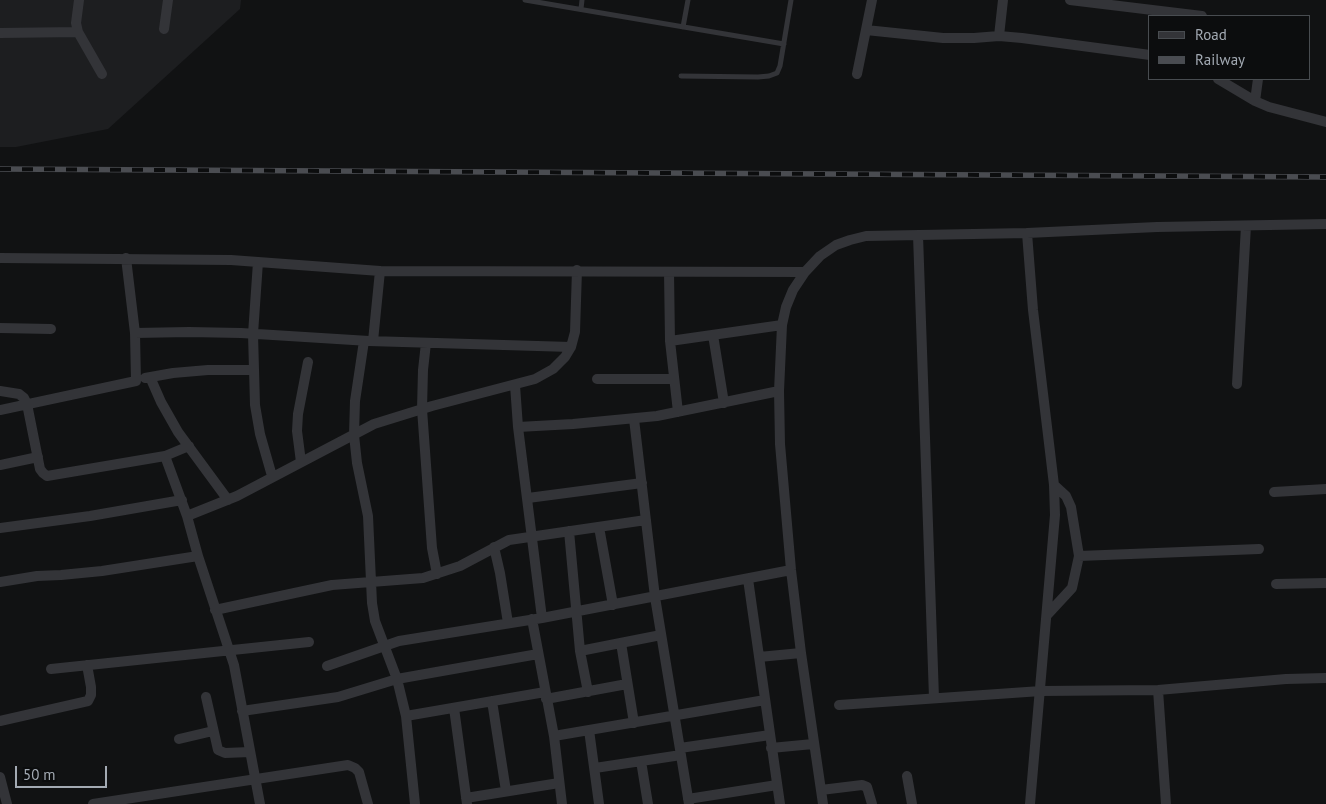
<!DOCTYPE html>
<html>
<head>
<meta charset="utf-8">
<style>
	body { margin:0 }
	#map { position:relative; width:1326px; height:804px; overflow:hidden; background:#111213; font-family:"PT Sans",sans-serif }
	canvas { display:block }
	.legend { position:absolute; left:1148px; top:15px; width:162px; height:65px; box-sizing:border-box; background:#0c0d0e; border:1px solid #484c50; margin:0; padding:6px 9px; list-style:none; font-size:15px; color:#a3aab3 }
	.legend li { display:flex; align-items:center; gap:10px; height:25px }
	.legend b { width:25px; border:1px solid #484c50 }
	.scale { position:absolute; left:15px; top:766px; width:92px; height:22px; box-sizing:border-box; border:2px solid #a3aab3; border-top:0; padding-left:6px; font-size:15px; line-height:18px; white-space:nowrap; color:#a3aab3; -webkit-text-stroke:4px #0c0d0e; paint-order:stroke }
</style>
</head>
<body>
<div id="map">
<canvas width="1326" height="804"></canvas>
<ul class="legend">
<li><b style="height:6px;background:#333438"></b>Road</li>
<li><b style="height:6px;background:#4a4c51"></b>Railway</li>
</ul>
<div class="scale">50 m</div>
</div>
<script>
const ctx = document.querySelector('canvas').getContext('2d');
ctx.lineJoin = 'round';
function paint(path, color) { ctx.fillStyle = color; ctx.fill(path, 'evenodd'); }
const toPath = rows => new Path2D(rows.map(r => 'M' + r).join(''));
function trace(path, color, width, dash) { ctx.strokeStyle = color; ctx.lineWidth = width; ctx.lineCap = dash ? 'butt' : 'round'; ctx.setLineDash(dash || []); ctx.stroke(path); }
paint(toPath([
	[0,0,241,0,240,9,108,129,16,147,0,147]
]), '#1d1e20');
trace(toPath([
	[525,0,784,44],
	[581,9,582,0],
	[683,27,688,0],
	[681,76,758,77,769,76,777,73,780,66,791,0]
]), '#333438', 5);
trace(toPath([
	[79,0,76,23,78,32,102,74],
	[1070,0,1202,16],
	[164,29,168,0],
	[866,30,943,38,974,38,999,36,1022,38,1150,55],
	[0,33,78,32],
	[999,36,1003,0],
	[857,74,872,0],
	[1218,79,1255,101,1269,107,1326,122],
	[1255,101,1258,79],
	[1027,233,1033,310,1054,485,1055,515,1030,804],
	[918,235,934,698],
	[0,258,231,260,380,271,805,272],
	[258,262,253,334,255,405,260,434,272,476],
	[669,272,670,341,678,412],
	[0,328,51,329],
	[135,333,189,332,241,333,369,341,571,347],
	[713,335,724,403],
	[364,341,355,401,354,435,357,463,368,516,372,603,375,621,397,679,406,716,415,804],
	[373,341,380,271],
	[670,341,782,325],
	[426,343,423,370,422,409,432,548,437,574],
	[150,377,161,402,178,432,228,500],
	[145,378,173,373,208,370,254,370],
	[597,379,673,379],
	[1237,384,1246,226],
	[515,385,518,427,542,618],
	[0,391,19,394,24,398,27,404,40,469,43,473,47,476,165,456,189,446],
	[0,410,136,381,135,333,126,258],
	[634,419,655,597,689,804],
	[518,427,573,424,657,416,779,391],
	[165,456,187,516,198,556,234,665,260,804],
	[301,462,297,431,298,414,308,362],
	[0,465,38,457],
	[1274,492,1326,489],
	[528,498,642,483],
	[187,516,237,496,374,424,432,406,535,379,553,369,565,357,571,347,575,332,577,270],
	[599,527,613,605],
	[0,528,90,516,182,500],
	[569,531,580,651,588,692],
	[494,547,500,573,508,623],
	[1079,556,1259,549],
	[748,579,780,804],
	[0,582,37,576,61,575,102,571,198,556],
	[1276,584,1326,583],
	[215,610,332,585,423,578,460,566,509,540,646,520],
	[1047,615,1072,588,1079,556,1071,507,1066,496,1054,485],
	[532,619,554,736,562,804],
	[621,643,634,723],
	[580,651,661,635],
	[759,657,801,653],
	[327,666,399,641,542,618,791,570],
	[51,669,309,642],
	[1158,690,1166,804],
	[206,697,218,750,225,753,250,752],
	[546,699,627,684],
	[492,701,506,791],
	[839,705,1041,691,1158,690,1286,679,1326,678],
	[454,708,467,804],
	[242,711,338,697,397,679,538,654],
	[406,716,545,692],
	[0,721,88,701,91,695,91,687,87,665],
	[589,730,599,804],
	[554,736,765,700],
	[179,739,213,731],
	[680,748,770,735],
	[771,748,813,744],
	[641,761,648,804],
	[595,768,681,755],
	[907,776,912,804],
	[0,777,7,804],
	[821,790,862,785,867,787,872,804],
	[466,798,559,783],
	[688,799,777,785],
	[93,804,348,765,355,768,359,772,368,804],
	[823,804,801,653,791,570,780,444,779,391,782,325,786,307,793,290,805,272,820,256,836,245,850,240,866,236,1027,233,1157,227,1326,224]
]), '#333438', 10);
const rail = toPath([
	[0,169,1326,177]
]);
trace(rail, '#4a4c51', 5.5);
trace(rail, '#0c0d0e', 4, [11]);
</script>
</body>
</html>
